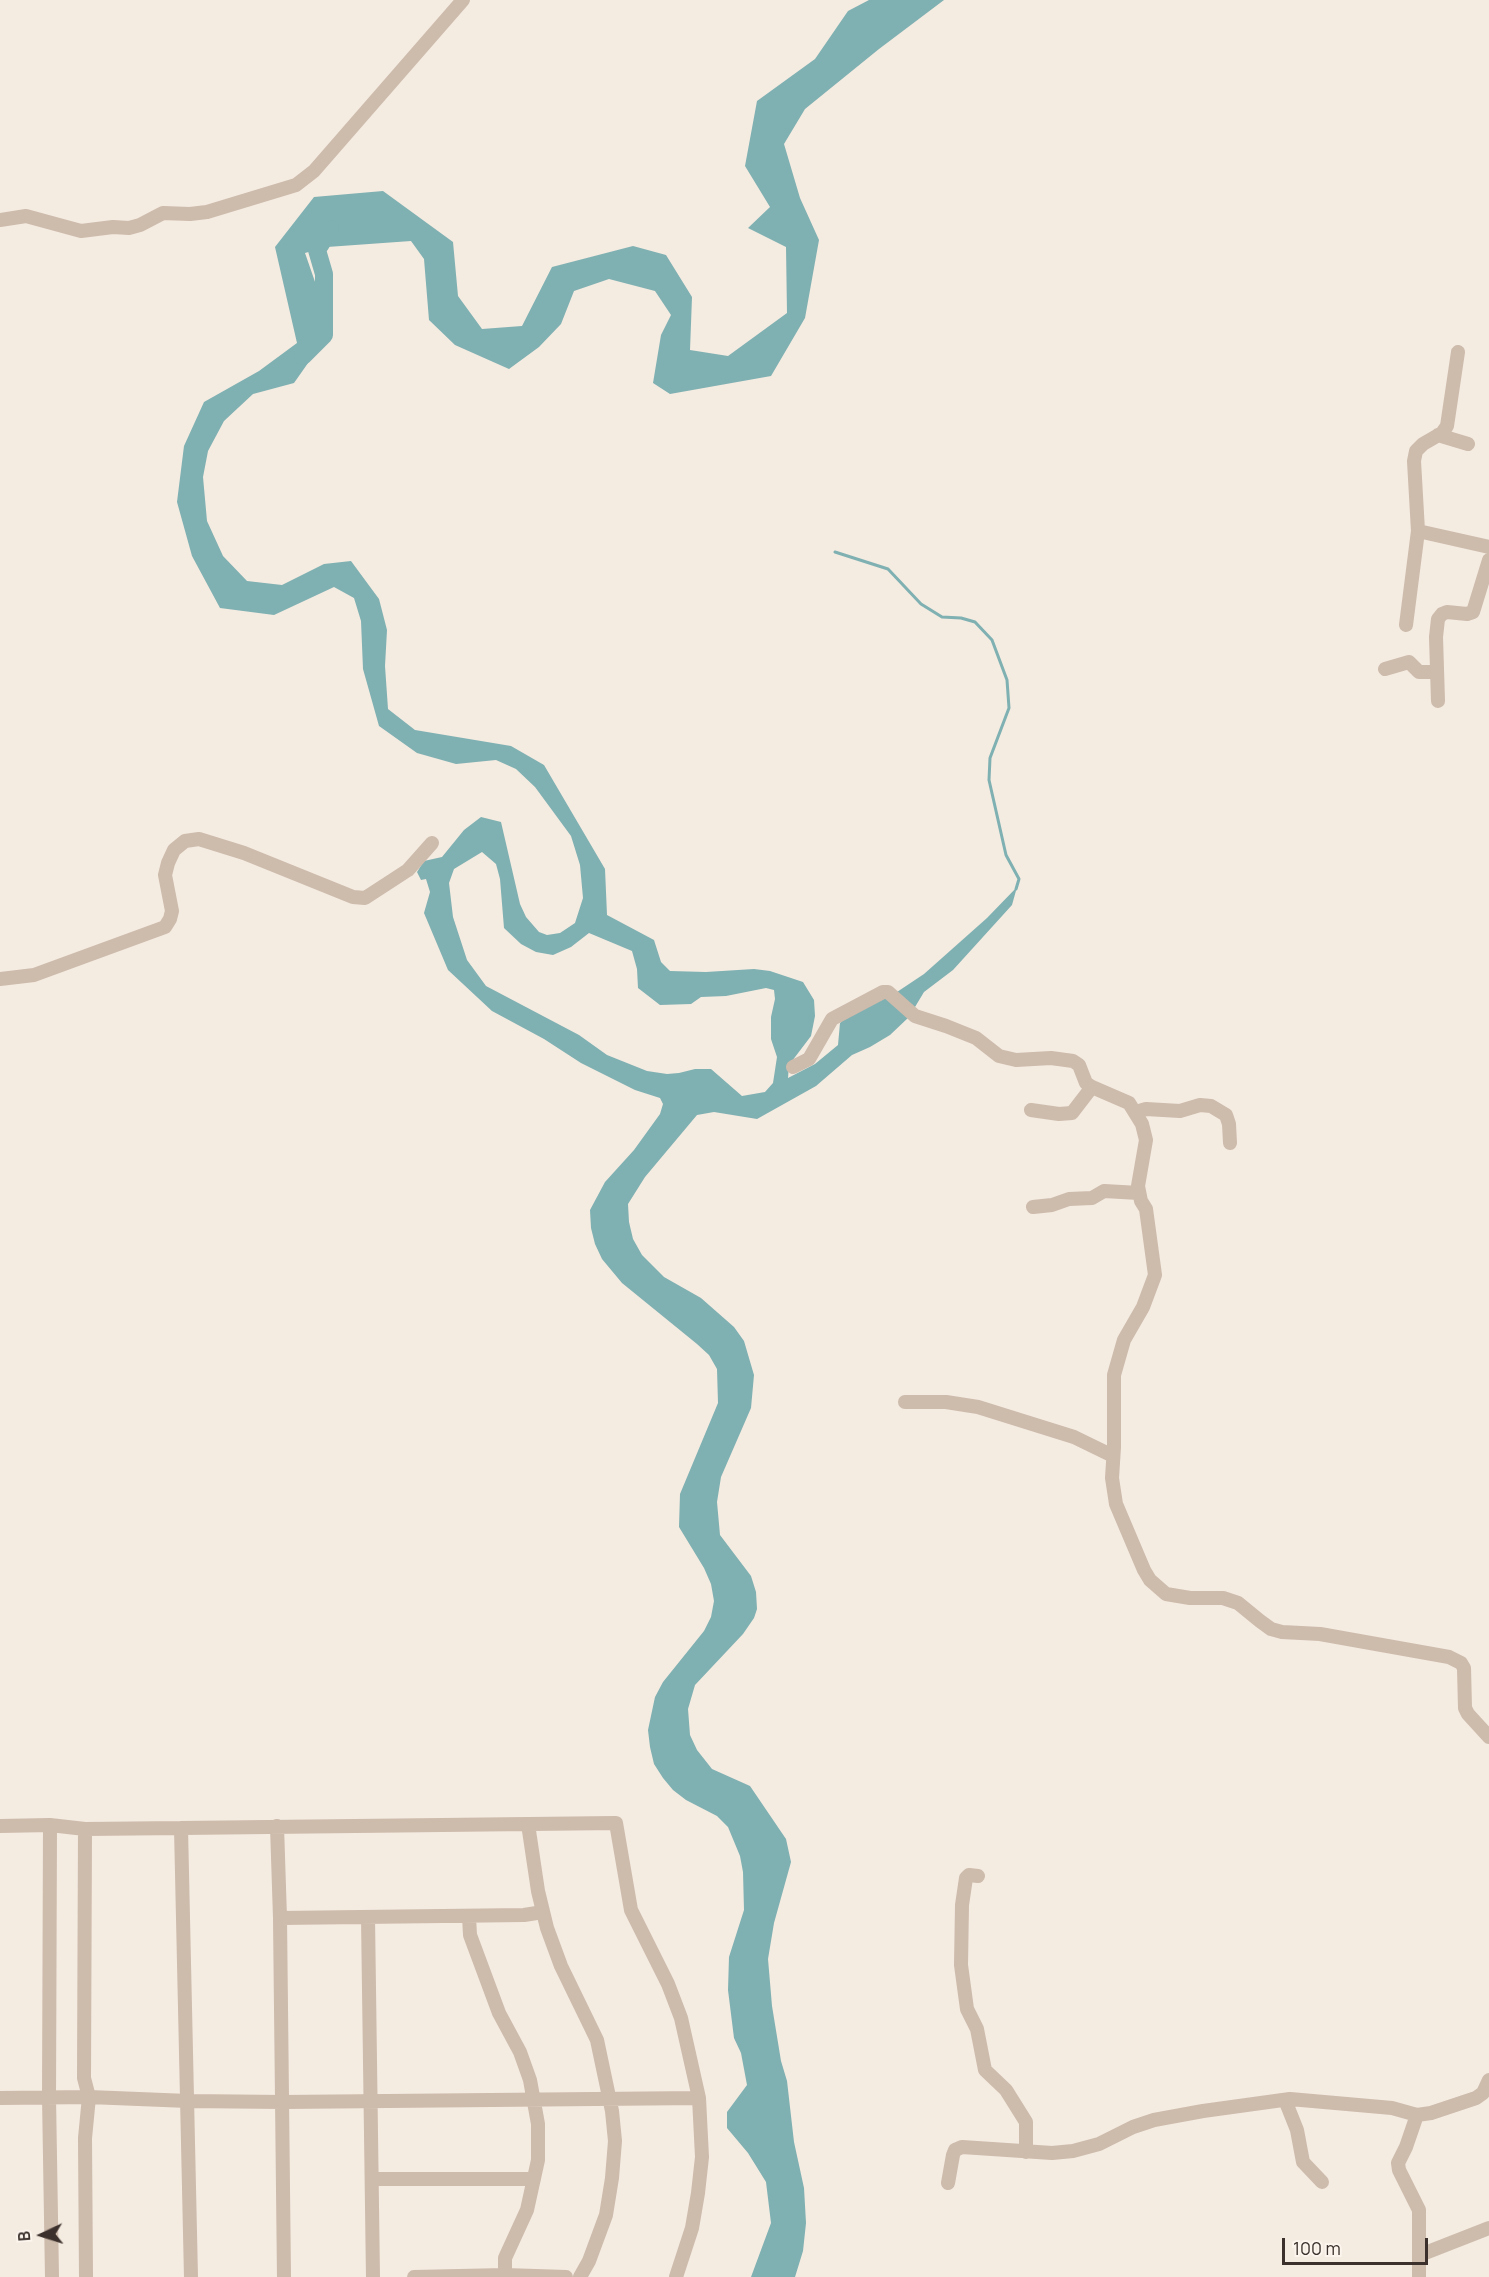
<!DOCTYPE html>
<html>
<head>
<meta charset="utf-8">
<style>
	body { margin:0 }
	#map { position:relative; width:1489px; height:2277px; overflow:hidden; background:#f4ebe1; font-family:Manrope,sans-serif }
	canvas { display:block }
	.north { position:absolute; left:12px; top:2205px; width:60px; height:60px; -webkit-text-stroke:4px #fbf5ee; paint-order:stroke; rotate:266deg; font-size:16px; font-weight:700; line-height:24px; text-align:center; color:#3b302b }
	.north::after { content:''; display:block; margin:auto; width:21px; height:27px; background:#3b302b; clip-path:polygon(50% 0,100% 100%,50% 72%,0 100%) }
	.scale { position:absolute; left:1282px; top:2238px; width:146px; height:27px; box-sizing:border-box; border:3px solid #3b302b; border-top:0; padding-left:8px; font-size:18px; line-height:21px; white-space:nowrap; color:#3b302b; -webkit-text-stroke:4px #fbf5ee; paint-order:stroke }
</style>
</head>
<body>
<div id="map">
<canvas width="1489" height="2277"></canvas>
<div class="north">B</div>
<div class="scale">100 m</div>
</div>
<script>
const ctx = document.querySelector('canvas').getContext('2d');
ctx.lineJoin = 'round';
function paint(path, color) { ctx.fillStyle = color; ctx.fill(path, 'evenodd'); }
const toPath = rows => new Path2D(rows.map(r => 'M' + r).join(''));
function trace(path, color, width, dash) { ctx.strokeStyle = color; ctx.lineWidth = width; ctx.lineCap = dash ? 'butt' : 'round'; ctx.setLineDash(dash || []); ctx.stroke(path); }
paint(toPath([
	[869,0,944,0,879,49,805,109,784,144,800,198,819,240,805,318,771,376,670,394,653,383,661,335,671,315,655,291,609,279,574,291,561,324,539,347,509,369,455,345,429,320,424,259,411,241,327,247,305,253,322,302,320,346,294,383,253,394,224,421,208,451,203,477,207,521,223,556,247,581,282,585,324,564,351,561,379,599,387,630,385,666,388,709,415,730,511,746,544,765,605,869,607,915,654,940,661,962,670,971,706,972,754,969,770,971,803,982,814,1000,815,1016,811,1036,789,1065,788,1078,815,1064,838,1045,840,1023,856,1009,891,996,924,974,987,918,1017,887,1012,905,953,970,924,992,909,1017,890,1035,870,1047,852,1055,816,1086,757,1119,714,1112,697,1115,645,1177,628,1204,629,1222,633,1239,642,1255,664,1277,701,1298,734,1327,744,1341,754,1375,751,1408,721,1477,717,1502,720,1535,751,1576,756,1592,757,1609,754,1618,743,1634,695,1685,688,1709,690,1735,697,1750,712,1769,750,1786,786,1839,791,1862,774,1923,768,1959,772,2006,781,2061,787,2081,794,2142,804,2188,806,2223,803,2251,795,2277,751,2277,771,2223,766,2182,748,2153,727,2128,727,2112,747,2085,741,2053,734,2038,728,1990,729,1957,744,1910,743,1872,740,1856,728,1827,717,1816,686,1800,673,1790,663,1778,654,1764,650,1747,648,1730,655,1697,663,1682,704,1631,711,1617,714,1601,711,1584,704,1568,679,1527,680,1494,718,1403,717,1369,709,1355,697,1344,622,1283,602,1259,595,1244,591,1228,590,1210,605,1182,634,1150,660,1114,663,1104,660,1098,635,1090,581,1063,544,1039,492,1011,448,970,424,913,430,892,426,879,421,880,417,872,424,861,442,857,464,830,481,817,501,822,520,904,526,917,539,932,547,935,560,933,575,923,583,898,580,865,571,836,535,787,516,769,496,760,456,764,417,753,379,726,363,669,361,621,354,598,334,587,274,615,220,608,192,556,177,502,184,446,204,402,259,371,297,343,275,247,314,197,383,191,453,242,458,296,482,329,522,326,552,267,633,246,666,255,692,297,690,350,728,356,787,313,786,247,748,228,770,207,745,166,757,101,815,59,848,11],
	[482,852,496,864,500,879,504,928,521,944,536,952,553,955,571,947,589,933,632,951,637,969,638,988,660,1005,691,1004,701,997,726,996,766,988,774,990,775,999,771,1017,771,1039,777,1057,773,1083,765,1092,742,1096,711,1069,695,1069,679,1073,667,1074,647,1071,607,1055,579,1035,486,986,467,960,453,917,449,883,454,869]
]), '#7fb0b2');
trace(toPath([
	[835,552,888,569,921,604,942,617,961,618,975,622,992,640,1007,680,1009,708,990,758,989,780,1006,855,1019,879,1016,889]
]), '#7fb0b2', 3);
trace(toPath([
	[303,356,324,335,324,274,317,250,330,229]
]), '#7fb0b2', 18);
trace(toPath([
	[0,220,26,216,81,231,113,227,129,228,140,225,163,213,190,214,207,212,296,185,314,171,463,0],
	[1438,435,1468,444],
	[1418,531,1489,547],
	[1406,625,1418,531,1414,461,1416,451,1423,444,1442,433,1447,426,1458,352],
	[1385,669,1409,662,1419,672,1437,672],
	[1438,701,1436,637,1438,619,1442,614,1447,612,1467,614,1473,612,1489,560],
	[0,979,34,975,165,927,170,919,172,911,165,875,168,863,174,850,185,841,199,839,244,853,353,897,365,898,408,870,432,843],
	[793,1067,809,1059,832,1019,883,992,888,992,915,1016,946,1026,976,1038,999,1056,1016,1060,1051,1058,1073,1061,1079,1065,1086,1083,1092,1087,1129,1103,1142,1124,1146,1140,1138,1186,1141,1201,1146,1209,1155,1275,1143,1307,1124,1340,1114,1375,1114,1447,1112,1478,1116,1504,1144,1570,1150,1580,1166,1594,1190,1598,1223,1598,1238,1603,1260,1621,1271,1629,1282,1632,1320,1634,1449,1657,1461,1663,1464,1668,1465,1708,1468,1714,1489,1737],
	[1031,1110,1059,1114,1072,1113,1092,1087],
	[1136,1112,1146,1109,1180,1111,1200,1105,1211,1106,1226,1115,1229,1124,1230,1143],
	[1033,1207,1052,1205,1069,1199,1092,1198,1104,1191,1139,1193],
	[905,1402,946,1402,978,1407,1074,1437,1113,1456],
	[528,1824,538,1891,547,1928,561,1966,597,2040,612,2111,615,2141,612,2178,606,2215,589,2261,580,2277],
	[50,1825,49,2097,52,2277],
	[0,1826,50,1825,85,1829,181,1828,616,1823,631,1910,668,1984,681,2018,699,2098,702,2157,698,2193,692,2228,676,2277],
	[277,1826,280,1918,284,2277],
	[181,1828,191,2277],
	[85,1829,84,2078,89,2097,85,2138,86,2277],
	[978,1876,969,1875,966,1878,962,1905,961,1965,967,2009,977,2029,985,2070,1006,2090,1026,2122,1026,2152],
	[469,1916,470,1935,499,2013,520,2052,530,2080,538,2124,538,2160,527,2210,505,2258,505,2275],
	[368,1917,373,2277],
	[280,1918,524,1915,543,1912],
	[0,2098,89,2097,188,2101,283,2102,699,2098],
	[1285,2100,1297,2130,1303,2162,1322,2182],
	[1417,2115,1406,2147,1398,2163,1399,2170,1419,2210,1419,2277],
	[372,2179,534,2179],
	[948,2183,953,2155,955,2150,962,2147,1052,2153,1073,2151,1099,2144,1133,2127,1154,2120,1203,2111,1290,2099,1392,2108,1417,2115,1431,2113,1476,2098,1483,2093,1489,2080],
	[1420,2255,1489,2228],
	[414,2277,505,2275,566,2277]
]), '#cdbbac', 14);
</script>
</body>
</html>
